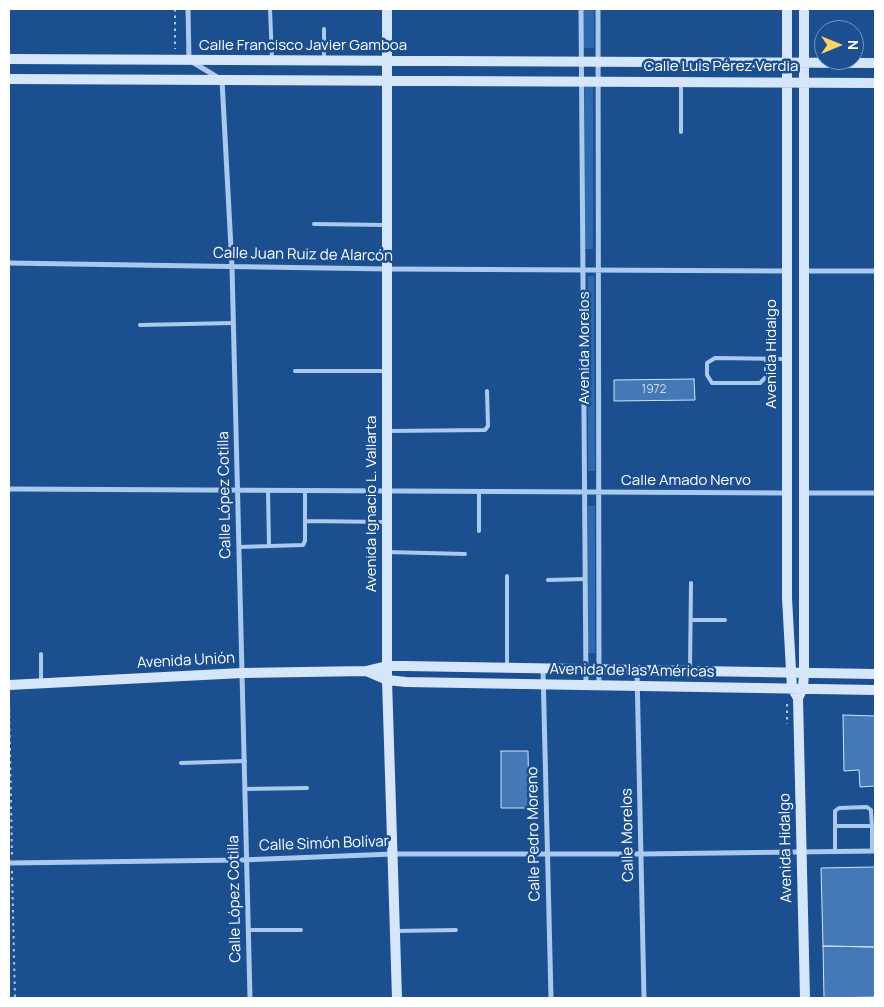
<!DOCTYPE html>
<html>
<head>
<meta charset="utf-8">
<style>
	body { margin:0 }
	#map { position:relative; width:884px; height:1007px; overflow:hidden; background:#1b4f8f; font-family:Manrope,sans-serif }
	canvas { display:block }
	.frame { position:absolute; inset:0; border:10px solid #fff; pointer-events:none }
	.north { position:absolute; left:814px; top:20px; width:50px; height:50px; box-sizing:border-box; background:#1b4f8f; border:1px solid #7695bc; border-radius:50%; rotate:90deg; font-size:14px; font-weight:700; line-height:20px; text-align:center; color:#fff }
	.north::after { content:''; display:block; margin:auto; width:18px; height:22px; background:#ffd166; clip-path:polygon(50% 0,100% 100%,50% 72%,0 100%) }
</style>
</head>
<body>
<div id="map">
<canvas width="884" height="1007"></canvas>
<div class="frame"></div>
<div class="north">N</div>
</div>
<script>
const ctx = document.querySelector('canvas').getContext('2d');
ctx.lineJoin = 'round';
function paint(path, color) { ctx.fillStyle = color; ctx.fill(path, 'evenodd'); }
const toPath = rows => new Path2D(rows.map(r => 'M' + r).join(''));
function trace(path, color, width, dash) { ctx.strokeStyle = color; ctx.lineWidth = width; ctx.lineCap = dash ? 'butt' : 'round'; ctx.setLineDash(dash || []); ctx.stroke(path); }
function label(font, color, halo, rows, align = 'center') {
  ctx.font = font + ' Manrope,sans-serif'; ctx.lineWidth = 5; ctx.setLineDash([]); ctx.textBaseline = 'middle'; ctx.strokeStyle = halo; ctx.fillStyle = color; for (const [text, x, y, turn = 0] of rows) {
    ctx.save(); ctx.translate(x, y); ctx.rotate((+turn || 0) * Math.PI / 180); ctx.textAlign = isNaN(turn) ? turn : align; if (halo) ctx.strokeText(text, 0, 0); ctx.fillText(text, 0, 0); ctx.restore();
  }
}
paint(toPath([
	[583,9,594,9,594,48,583,48],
	[585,85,593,85,593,249,585,249],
	[588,276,594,276,595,471,588,471],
	[588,506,595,506,595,653,588,653]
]), '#2e69ad');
const building = toPath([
	[694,379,695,400,614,401,614,380,694,379],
	[843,715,875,716,875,786,860,787,859,770,844,771,843,715],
	[501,751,528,751,529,808,501,808,501,751],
	[875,867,875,947,823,946,821,868,875,867],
	[823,946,875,947,875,997,824,998,823,946]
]);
paint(building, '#4478b7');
trace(building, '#cfe3fa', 1);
trace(toPath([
	[175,9,175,49],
	[9,696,12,856],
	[787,704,787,724],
	[12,871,15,998]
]), '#a9c9ee', 2, [2.5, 4]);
trace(toPath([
	[270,9,272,59],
	[324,59,324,29],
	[681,132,681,84],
	[314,224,387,225],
	[140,325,233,323],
	[766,359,766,377,760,383,712,383,707,375,707,363,715,358,787,359],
	[295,371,385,371],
	[388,431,485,430,488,426,487,391],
	[268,491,269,546],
	[479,492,479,531],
	[305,521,385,522],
	[239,547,303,545,305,541,305,491],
	[387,552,465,554],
	[548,580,585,579],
	[691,620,725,620],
	[41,654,41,681],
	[507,666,507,576],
	[690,669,691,583],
	[181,763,245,761],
	[245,789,307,788],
	[835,826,835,851],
	[872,826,835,826,835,811,839,808,867,807,871,810,871,812,872,826,872,851],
	[249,930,301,930],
	[397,931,456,930]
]), '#a9c9ee', 4);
trace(toPath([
	[188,9,189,60,222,80,232,267,250,998],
	[581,9,586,686],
	[598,9,599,686],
	[9,263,387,269,787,271],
	[805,271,875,271],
	[9,489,787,493],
	[804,493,875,493],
	[543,669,551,998],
	[637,671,644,998],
	[9,863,241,860,393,854,641,854,875,851]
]), '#a9c9ee', 5);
trace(toPath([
	[387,9,387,680,397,998],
	[787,9,787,598,792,688,798,698],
	[804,9,804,673,803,688,798,698,805,998],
	[9,59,875,63],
	[9,79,875,83],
	[366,671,387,680,406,682,875,690],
	[9,685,242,673,366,671,387,666,404,666,875,674]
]), '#d6e6fa', 10);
label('12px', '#d0dded', null, [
	["1972",654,390]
]);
label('15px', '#fff', '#1b4f8f', [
	["Calle Francisco Javier Gamboa",303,46],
	["Calle Luis Pérez Verdia",721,67],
	["Calle Juan Ruiz de Alarcón",303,255,1],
	["Avenida Morelos",585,348,-90],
	["Avenida Hidalgo",772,354,-90],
	["Calle Amado Nervo",686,481],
	["Calle López Cotilla",225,495,-91],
	["Avenida Ignacio L. Vallarta",372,504,-90],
	["Avenida Unión",186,661,-3],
	["Avenida de las Américas",632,671,1],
	["Calle Pedro Moreno",534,834,-91],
	["Calle Morelos",628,835,-91],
	["Calle Simón Bolívar",324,844,-2],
	["Avenida Hidalgo",786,848,-91],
	["Calle López Cotilla",235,899,-91]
]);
</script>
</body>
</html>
